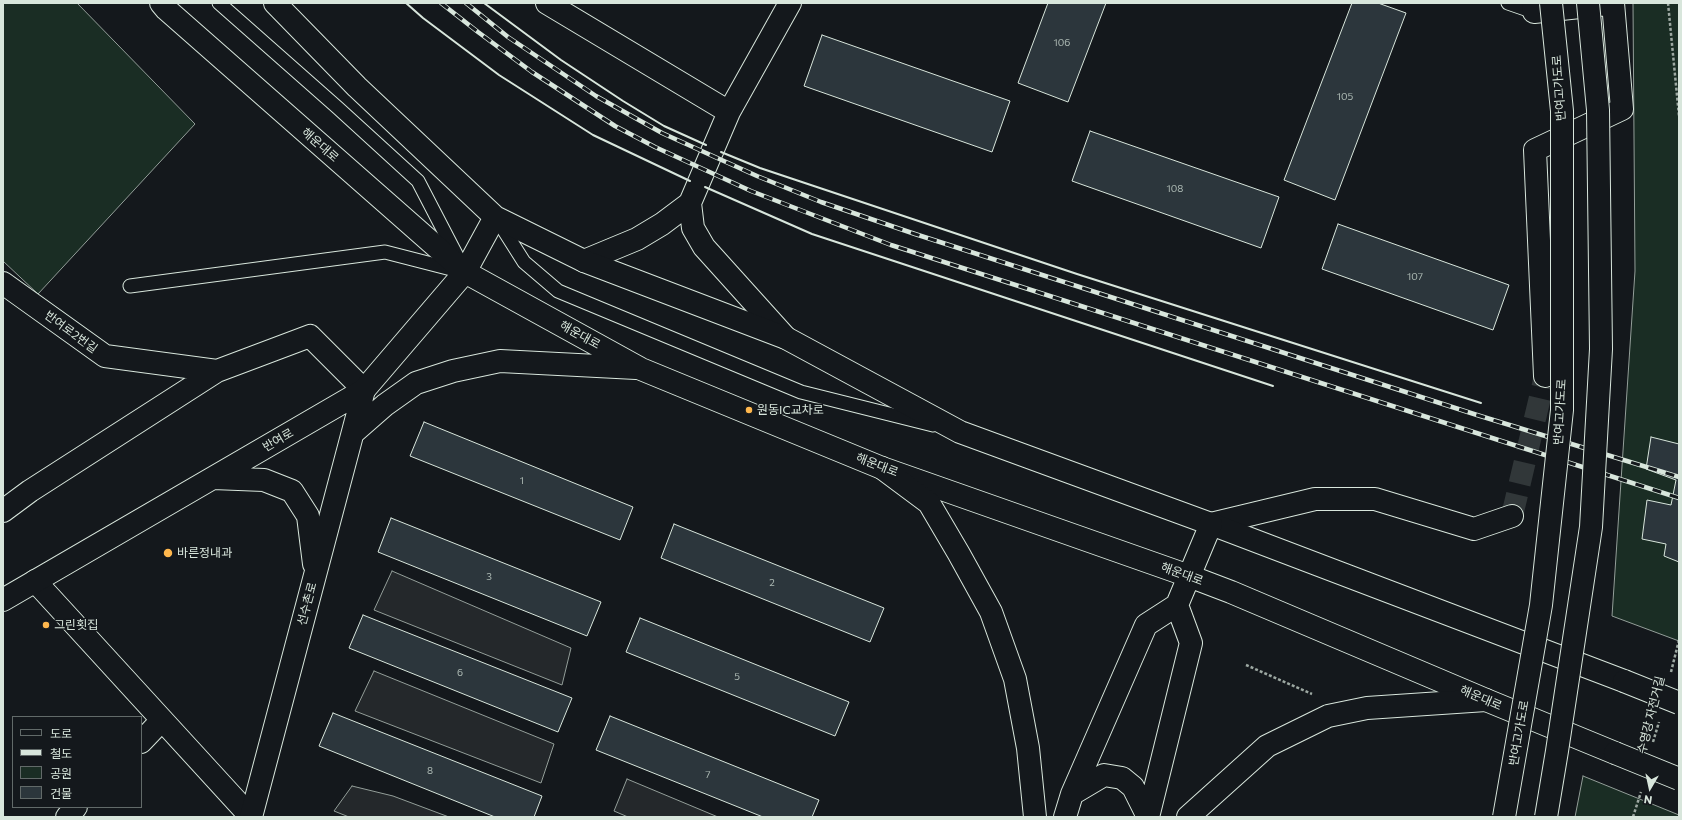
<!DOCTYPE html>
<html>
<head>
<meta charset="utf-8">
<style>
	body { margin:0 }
	#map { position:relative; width:1682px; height:820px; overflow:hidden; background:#14181c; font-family:Commissioner,"Noto Sans KR",sans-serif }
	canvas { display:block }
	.frame { position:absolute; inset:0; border:4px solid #d8e6dc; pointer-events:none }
	.legend { position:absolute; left:12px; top:716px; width:130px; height:92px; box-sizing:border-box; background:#14181c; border:1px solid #626a69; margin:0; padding:5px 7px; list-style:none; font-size:12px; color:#d8e6dc }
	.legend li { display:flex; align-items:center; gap:8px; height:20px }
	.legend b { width:20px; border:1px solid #626a69 }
	.north { position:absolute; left:1630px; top:768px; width:40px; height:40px; -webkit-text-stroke:3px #14181c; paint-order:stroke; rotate:189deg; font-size:11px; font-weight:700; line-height:16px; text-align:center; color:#d8e6dc }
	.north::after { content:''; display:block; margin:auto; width:14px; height:18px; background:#d8e6dc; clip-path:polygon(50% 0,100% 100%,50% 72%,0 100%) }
</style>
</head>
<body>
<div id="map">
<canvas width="1682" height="820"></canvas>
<div class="frame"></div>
<ul class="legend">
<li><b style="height:5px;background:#14181c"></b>도로</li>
<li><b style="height:5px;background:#d8e6dc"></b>철도</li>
<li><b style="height:11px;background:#1a2d24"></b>공원</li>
<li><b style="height:11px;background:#2c363c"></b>건물</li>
</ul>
<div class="north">N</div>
</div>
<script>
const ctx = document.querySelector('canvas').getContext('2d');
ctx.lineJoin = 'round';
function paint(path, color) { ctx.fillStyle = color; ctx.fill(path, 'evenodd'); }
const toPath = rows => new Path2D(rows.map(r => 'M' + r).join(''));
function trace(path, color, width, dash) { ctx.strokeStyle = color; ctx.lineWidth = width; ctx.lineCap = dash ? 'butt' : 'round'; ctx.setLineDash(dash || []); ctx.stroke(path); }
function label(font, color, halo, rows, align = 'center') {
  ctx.font = font + ' Commissioner,"Noto Sans KR",sans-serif'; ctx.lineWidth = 3; ctx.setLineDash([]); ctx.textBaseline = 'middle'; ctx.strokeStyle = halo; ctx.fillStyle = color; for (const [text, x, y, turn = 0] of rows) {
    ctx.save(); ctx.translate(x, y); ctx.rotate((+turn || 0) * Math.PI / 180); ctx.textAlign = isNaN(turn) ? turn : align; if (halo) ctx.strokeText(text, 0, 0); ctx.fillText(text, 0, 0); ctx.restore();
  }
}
const green = toPath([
	[3,3,77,3,195,124,38,294,3,261,3,3],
	[1633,3,1679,3,1679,641,1612,616,1635,271,1633,3],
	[1583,776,1679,815,1679,817,1575,817,1583,776]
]);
paint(green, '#1a2d24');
trace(green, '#939e99', 1);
const parking = toPath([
	[392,571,571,648,562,685,374,610,392,571],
	[374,671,554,744,541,783,355,711,374,671],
	[627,779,718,817,628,817,614,811,627,779],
	[352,786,393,796,449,817,349,817,334,811,352,786]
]);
paint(parking, '#24282b');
trace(parking, '#939e99', 1);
const building = toPath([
	[1048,3,1106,3,1068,102,1018,83,1048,3],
	[1352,3,1378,3,1406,13,1335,200,1284,180,1352,3],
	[822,35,1010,101,992,152,804,86,822,35],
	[1090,131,1279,197,1261,248,1072,181,1090,131],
	[1338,224,1509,285,1493,330,1322,269,1338,224],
	[424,422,633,507,620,540,410,456,424,422],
	[1651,437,1679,444,1679,562,1664,556,1666,544,1642,539,1647,500,1671,505,1676,480,1646,469,1651,437],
	[391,518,601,602,587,636,378,552,391,518],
	[674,524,884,608,870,642,661,558,674,524],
	[363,615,572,698,558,732,349,648,363,615],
	[640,618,849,702,835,736,626,652,640,618],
	[333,713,542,796,534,817,495,817,319,746,333,713],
	[610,716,819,800,812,817,763,817,596,750,610,716]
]);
paint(building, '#2c363c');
trace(building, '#d8e6dc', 1);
trace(toPath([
	[1512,516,1545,376]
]), '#313739', 22, [22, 11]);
const lane = toPath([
	[219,3,338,108,418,181,459,260],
	[1508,3,1534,12],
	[498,221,524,262,558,291,801,392,933,425],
	[130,286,385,252,459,271]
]);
const street = toPath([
	[547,3,729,112],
	[1533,3,1534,12,1607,4],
	[690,203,693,228,704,247,786,338],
	[584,261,637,239,662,224,690,203,729,112,790,3],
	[3,283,105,356,217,371],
	[1545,376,1535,150,1622,109,1613,3],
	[3,511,30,491,217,371,310,336,364,390],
	[1211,524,1315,499,1375,499,1474,529,1512,516],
	[35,581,251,817],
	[141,742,162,720],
	[67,817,76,807]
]);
const secondary = toPath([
	[161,3,166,9,465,272,641,369,882,468,1189,576,1231,592,1486,700,1615,753],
	[275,3,357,87,495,217,584,261,786,338,960,432,1211,524,1624,681],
	[353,433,385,405,416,383,453,371,500,361,636,368],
	[213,478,264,480,292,491,308,516,314,564],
	[3,600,364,390,465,272,495,217],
	[251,817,364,390]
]);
const highway = toPath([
	[882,468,929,503,959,554,991,612,1015,679,1028,748,1035,817],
	[1072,794,1104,775,1122,778,1133,787,1148,817],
	[1065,817,1072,794,1146,625,1177,605,1211,524],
	[1148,817,1191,643,1177,605],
	[1188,817,1267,746,1328,716,1367,708,1486,700]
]);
trace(lane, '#d8e6dc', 15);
trace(street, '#d8e6dc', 24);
trace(secondary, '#d8e6dc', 24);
trace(highway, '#d8e6dc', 24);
trace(toPath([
	[1668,3,1679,116],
	[1246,665,1312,694],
	[1671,672,1679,640],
	[1653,742,1659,722],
	[1633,817,1641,792]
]), '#9da8a2', 2.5, [3, 2]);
trace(lane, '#14181c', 13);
trace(street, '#14181c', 22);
trace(secondary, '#14181c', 22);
trace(highway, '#14181c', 22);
const rail = toPath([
	[441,3,478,32,532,72,615,126,655,147,751,191,891,245,1679,498],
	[466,3,508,37,596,96,662,133,757,176,821,202,915,234,1477,415,1679,477]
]);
trace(rail, '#d8e6dc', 4.5);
trace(rail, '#14181c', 3, [9]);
const secondaryBridge = toPath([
	[1624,681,1679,703],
	[1615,753,1679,779],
	[1504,817,1541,605,1562,410,1562,111,1551,3],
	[1546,817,1557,751,1591,527,1601,349,1598,110,1588,3]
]);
trace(secondaryBridge, '#d8e6dc', 24, []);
trace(secondaryBridge, '#14181c', 22);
trace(toPath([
	[406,3,423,18,499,75,593,135,690,181],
	[484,3,561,60,623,101,664,126,706,145],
	[721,152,760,168,1077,274,1481,403],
	[705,187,812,234,1273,386]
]), '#d8e6dc', 2);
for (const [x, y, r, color] of [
	[749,410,4,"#ffb74d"],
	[168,553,5,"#ffb74d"],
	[46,625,4,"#ffb74d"]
]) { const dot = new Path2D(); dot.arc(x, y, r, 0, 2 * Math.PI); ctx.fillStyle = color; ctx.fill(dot); trace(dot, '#14181c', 1.5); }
label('10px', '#adbab4', null, [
	["106",1062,43],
	["105",1345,97],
	["108",1175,189],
	["107",1415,277],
	["1",522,481],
	["3",489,577],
	["2",772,583],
	["6",460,673],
	["5",737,677],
	["8",430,771],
	["7",708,775]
]);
label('12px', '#d8e6dc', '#14181c', [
	["반여고가도로",1559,88,-94],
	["해운대로",320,145,41],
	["반여로2번길",71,332,36],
	["해운대로",580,335,29],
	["반여고가도로",1560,412,-87],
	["반여로",278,440,-30],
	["해운대로",877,465,21],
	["해운대로",1182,574,20],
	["선수촌로",307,604,-75],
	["해운대로",1481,698,23],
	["수영강 자전거길",1651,715,-76],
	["반여고가도로",1519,733,-80]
]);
label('12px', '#d8e6dc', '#14181c', [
	["원동IC교차로",757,410],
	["바른정내과",177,553],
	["그린횟집",54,625]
], 'left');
</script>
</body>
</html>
